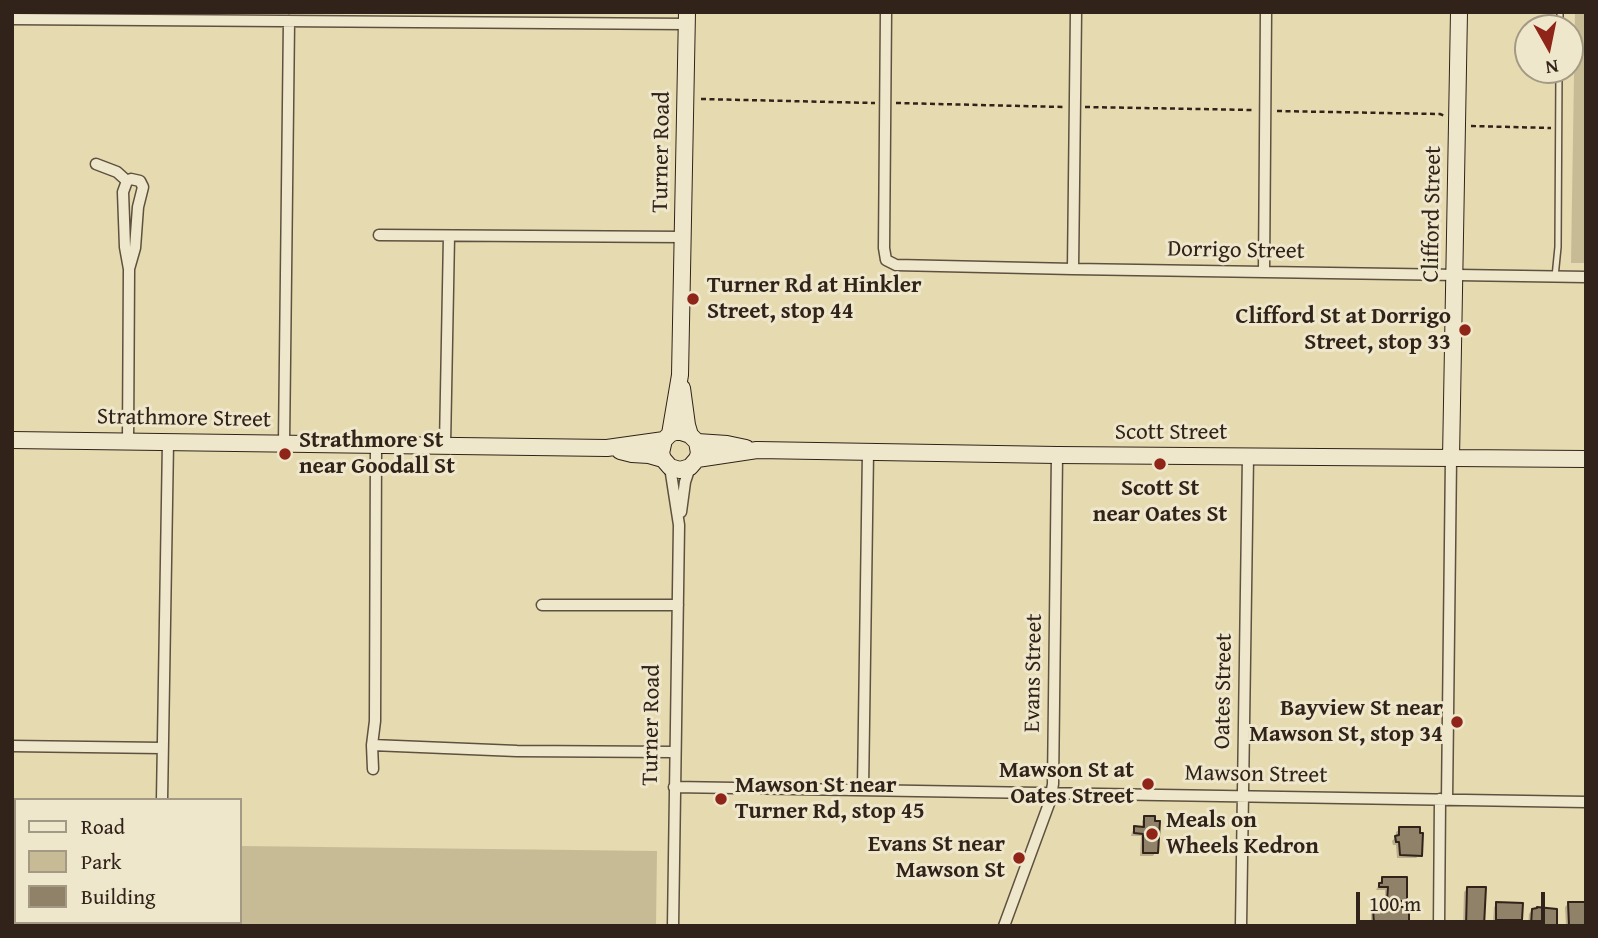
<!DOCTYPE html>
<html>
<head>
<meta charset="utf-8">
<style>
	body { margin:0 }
	#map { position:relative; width:1598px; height:938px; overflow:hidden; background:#e6dab0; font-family:"Gentium Book Plus",serif }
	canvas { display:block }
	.frame { position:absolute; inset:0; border:14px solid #312319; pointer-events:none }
	.legend { position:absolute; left:14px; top:798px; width:228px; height:126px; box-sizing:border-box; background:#efe7cc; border:2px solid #a39984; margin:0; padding:9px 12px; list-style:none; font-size:21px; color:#312319 }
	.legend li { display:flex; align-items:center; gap:14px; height:35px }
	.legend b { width:35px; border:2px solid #a39984 }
	.north { position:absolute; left:1514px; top:14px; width:70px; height:70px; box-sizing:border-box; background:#efe7cc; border:2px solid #a39984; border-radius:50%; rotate:171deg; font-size:19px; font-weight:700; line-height:28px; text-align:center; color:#312319 }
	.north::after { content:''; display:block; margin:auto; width:24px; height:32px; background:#8f2418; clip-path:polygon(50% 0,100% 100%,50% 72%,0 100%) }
	.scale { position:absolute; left:1356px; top:892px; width:189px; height:32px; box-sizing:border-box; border:4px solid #312319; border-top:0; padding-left:9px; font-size:21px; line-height:24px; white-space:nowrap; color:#312319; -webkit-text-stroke:5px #efe7cc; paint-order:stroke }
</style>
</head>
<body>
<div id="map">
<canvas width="1598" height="938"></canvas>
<div class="frame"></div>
<ul class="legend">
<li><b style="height:9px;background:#efe7cc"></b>Road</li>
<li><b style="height:19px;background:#c7bb96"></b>Park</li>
<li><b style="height:19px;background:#8f8268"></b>Building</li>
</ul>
<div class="north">N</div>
<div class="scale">100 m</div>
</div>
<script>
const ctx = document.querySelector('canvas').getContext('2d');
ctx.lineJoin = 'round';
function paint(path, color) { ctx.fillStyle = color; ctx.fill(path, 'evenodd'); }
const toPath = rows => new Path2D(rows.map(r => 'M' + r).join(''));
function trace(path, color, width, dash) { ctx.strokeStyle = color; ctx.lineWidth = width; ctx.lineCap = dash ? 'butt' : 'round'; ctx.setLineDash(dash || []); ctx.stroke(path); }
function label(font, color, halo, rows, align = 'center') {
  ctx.font = font + ' "Gentium Book Plus",serif'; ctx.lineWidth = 6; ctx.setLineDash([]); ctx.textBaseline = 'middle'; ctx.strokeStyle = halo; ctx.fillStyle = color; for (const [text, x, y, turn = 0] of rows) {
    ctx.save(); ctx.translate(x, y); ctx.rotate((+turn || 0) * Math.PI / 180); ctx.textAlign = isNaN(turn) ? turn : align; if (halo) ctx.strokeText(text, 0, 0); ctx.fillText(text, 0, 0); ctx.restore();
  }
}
paint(toPath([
	[1575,12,1586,12,1586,263,1571,263],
	[12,843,16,843,16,922,240,922,240,846,657,851,656,926,12,926]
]), '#c7bb96');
paint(toPath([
	[1145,817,1156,852,1153,856,1140,856,1141,836,1131,836,1132,832,1135,828,1142,828,1142,821],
	[1400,829,1420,855,1416,858,1397,858,1396,845,1393,845,1392,841,1396,837,1396,832],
	[1383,878,1405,900,1402,904,1385,903,1385,890,1376,890,1380,882],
	[1467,889,1482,926,1463,926,1464,892],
	[1569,903,1586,926,1566,926,1565,907],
	[1497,904,1521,920,1517,923,1493,922,1494,907],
	[1374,909,1407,926,1371,926,1371,912],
	[1532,910,1556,926,1528,926,1529,914]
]), '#0003');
const building = toPath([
	[1144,816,1155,816,1155,821,1160,821,1158,853,1143,853,1143,834,1134,833,1134,826,1144,827,1144,816],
	[1399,827,1420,827,1420,833,1423,833,1422,856,1400,855,1399,842,1396,842,1395,836,1399,835,1399,827],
	[1382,877,1407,877,1407,901,1387,901,1388,887,1379,887,1379,883,1382,883,1382,877],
	[1467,887,1486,887,1484,926,1466,926,1467,887],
	[1496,902,1523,903,1522,920,1496,920,1496,902],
	[1568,902,1586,902,1586,926,1569,926,1568,902],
	[1373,907,1409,907,1409,926,1374,926,1373,907],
	[1537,907,1557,909,1557,926,1531,925,1532,909,1537,908,1537,907]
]);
paint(building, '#8f8268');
trace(building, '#312319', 2);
const lane = toPath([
	[1560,28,1560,12],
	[1555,277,1558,247,1559,70],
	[162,926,162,922]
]);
const street = toPath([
	[886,12,884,248,886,260,896,265,1073,269,1586,277],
	[12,19,686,24],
	[96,164,117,172,127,181],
	[379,235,683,237],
	[1073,269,1076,12],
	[1264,272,1266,12],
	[128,441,129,269,125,247,123,192,127,181,131,179,140,181,143,187,138,207,135,248,129,269],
	[284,443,289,21],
	[445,445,449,236],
	[670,467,679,525,673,926],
	[681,512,685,482,690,467],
	[542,605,678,605],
	[372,745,517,751,674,752],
	[12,746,162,748],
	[373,769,372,745,375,721,376,444],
	[674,787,1586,802],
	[863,789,868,452],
	[162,800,168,442],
	[1447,800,1451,458],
	[1004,926,1050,801,1053,784,1057,455],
	[1241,926,1248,456],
	[1439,926,1440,799]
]);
const secondary = toPath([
	[682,388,687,425,690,435,697,442,699,453,697,459,690,467,680,470,670,467,663,459,661,453,664,440,670,434,675,432,681,432,690,435],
	[670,434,680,375,687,12],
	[12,440,607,448,664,440],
	[697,442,727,444,746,448],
	[620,451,632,454,649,455,663,459],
	[1451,458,1459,12],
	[697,459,757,450,1057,455,1586,459]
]);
trace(lane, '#5e513f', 8);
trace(street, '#5e513f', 13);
trace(secondary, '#312319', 18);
trace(toPath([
	[701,99,875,103],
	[896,103,1064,107],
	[1085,107,1253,110],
	[1277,111,1440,114,1445,116],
	[1471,126,1551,128]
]), '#312319', 2.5, [5, 3.5]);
trace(lane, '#efe7cc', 5);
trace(street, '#efe7cc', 10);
trace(secondary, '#efe7cc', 16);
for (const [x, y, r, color] of [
	[693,299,7,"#8f2418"],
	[1465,330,7,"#8f2418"],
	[285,454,7,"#8f2418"],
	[1160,464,7,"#8f2418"],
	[1457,722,7,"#8f2418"],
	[1148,784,7,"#8f2418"],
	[721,799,7,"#8f2418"],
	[1152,834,7,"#8f2418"],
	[1019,858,7,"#8f2418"]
]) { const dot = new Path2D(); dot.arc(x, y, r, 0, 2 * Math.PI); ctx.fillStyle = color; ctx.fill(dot); trace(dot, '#efe7cc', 2.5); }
label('23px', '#312319', '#efe7cc', [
	["Turner Road",662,152,-89],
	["Clifford Street",1433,214,-89],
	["Dorrigo Street",1236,251,1],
	["Strathmore Street",184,419,1],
	["Scott Street",1171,433],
	["Evans Street",1034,673,-89],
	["Oates Street",1224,691,-89],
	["Turner Road",652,725,-89],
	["Mawson Street",1256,775,1]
]);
label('bold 23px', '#312319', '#efe7cc', [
	["Turner Rd at Hinkler",707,286],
	["Street, stop 44",707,312],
	["Clifford St at Dorrigo",1451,317,"right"],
	["Street, stop 33",1451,343,"right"],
	["Strathmore St",299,441],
	["near Goodall St",299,467],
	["Scott St",1160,489,"center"],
	["near Oates St",1160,515,"center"],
	["Bayview St near",1443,709,"right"],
	["Mawson St, stop 34",1443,735,"right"],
	["Mawson St at",1134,771,"right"],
	["Oates Street",1134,797,"right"],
	["Mawson St near",735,786],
	["Turner Rd, stop 45",735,812],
	["Meals on",1166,821],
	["Wheels Kedron",1166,847],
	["Evans St near",1005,845,"right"],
	["Mawson St",1005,871,"right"]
], 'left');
</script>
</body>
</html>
